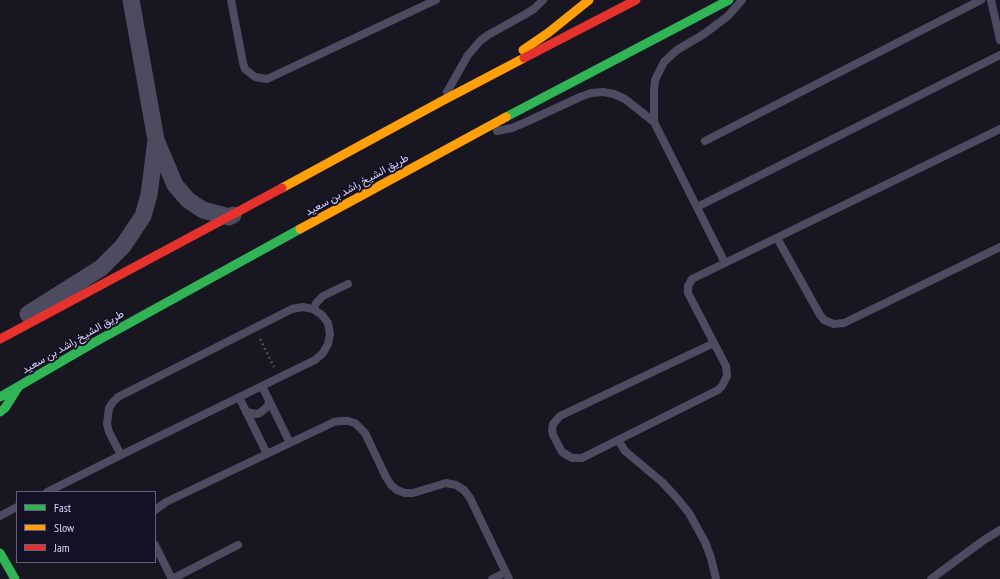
<!DOCTYPE html>
<html>
<head>
<meta charset="utf-8">
<style>
	body { margin:0 }
	#map { position:relative; width:1000px; height:579px; overflow:hidden; background:#181620; font-family:"PT Sans Narrow",sans-serif }
	canvas { display:block }
	.legend { position:absolute; left:16px; top:491px; width:140px; height:72px; box-sizing:border-box; background:#141125; border:1px solid #64607b; margin:0; padding:5px 7px; list-style:none; font-size:12px; color:#dcd7fd }
	.legend li { display:flex; align-items:center; gap:8px; height:20px }
	.legend b { width:20px; border:1px solid #64607b }
</style>
</head>
<body>
<div id="map">
<canvas width="1000" height="579"></canvas>
<ul class="legend">
<li><b style="height:5px;background:#30b455"></b>Fast</li>
<li><b style="height:5px;background:#ff9f0a"></b>Slow</li>
<li><b style="height:5px;background:#e5322d"></b>Jam</li>
</ul>
</div>
<script>
const ctx = document.querySelector('canvas').getContext('2d');
ctx.lineJoin = 'round';
const toPath = rows => new Path2D(rows.map(r => 'M' + r).join(''));
function trace(path, color, width, dash) { ctx.strokeStyle = color; ctx.lineWidth = width; ctx.lineCap = dash ? 'butt' : 'round'; ctx.setLineDash(dash || []); ctx.stroke(path); }
function label(font, color, halo, rows, align = 'center') {
  ctx.font = font + ' "PT Sans Narrow",Vazirmatn,sans-serif'; ctx.lineWidth = 4; ctx.setLineDash([]); ctx.textBaseline = 'middle'; ctx.strokeStyle = halo; ctx.fillStyle = color; for (const [text, x, y, turn = 0] of rows) {
    ctx.save(); ctx.translate(x, y); ctx.rotate((+turn || 0) * Math.PI / 180); ctx.textAlign = isNaN(turn) ? turn : align; if (halo) ctx.strokeText(text, 0, 0); ctx.fillText(text, 0, 0); ctx.restore();
  }
}
trace(toPath([
	[260,339,274,367]
]), '#47525f', 2.5, [2, 3]);
trace(toPath([
	[231,0,243,63,245,69,255,77,267,79,436,0],
	[991,0,1000,40],
	[447,92,468,55,480,41,488,35,524,15,534,9,543,0],
	[654,122,654,91,655,80,664,62,677,50,704,34,728,16,742,0],
	[497,131,512,128,524,123,580,97,591,93,603,92,614,94,625,99,654,122,725,263],
	[705,141,981,0],
	[697,207,1000,55],
	[777,238,820,315,824,320,834,324,844,323,1000,247],
	[303,307,313,309,322,315,328,323,330,334,328,344,323,353,315,360,121,455,109,432,107,424,109,408,113,402,118,397,292,309,303,307],
	[313,309,317,302,323,296,348,284],
	[714,343,560,416,553,424,552,430,553,435,562,452,572,458,582,458,718,390,722,386,727,376,726,366,714,343,688,293,688,286,692,279,1000,129],
	[262,386,290,443],
	[239,397,267,454],
	[246,412,256,414,260,413,268,406,269,401],
	[618,440,625,451,662,482,676,497,689,513,705,542,711,558,716,579],
	[47,492,121,455],
	[155,510,166,502,334,422,341,421,348,421,355,423,365,433,386,477,391,485,397,490,405,493,413,493,446,483,456,485,464,490,470,498,509,579],
	[0,516,17,507],
	[155,545,172,579],
	[172,579,238,545],
	[492,579,506,572],
	[931,579,984,540,1000,530]
]), '#4c4b60', 8);
trace(toPath([
	[131,0,156,140],
	[28,314,101,268,123,246,143,216,149,195,156,140,175,185,188,200,203,210,229,217,233,215]
]), '#4c4b60', 17);
trace(toPath([
	[506,117,729,0],
	[0,397,95,342,300,229],
	[0,412,5,408,19,386],
	[0,553,15,579]
]), '#30b455', 9);
trace(toPath([
	[523,50,548,33,589,0],
	[282,188,442,101,524,58],
	[300,229,506,117]
]), '#ff9f0a', 9);
trace(toPath([
	[524,58,636,0],
	[0,339,282,188]
]), '#e5322d', 9);
label('11px', '#dcd7fd', '#141125', [
	["طريق الشيخ راشد بن سعيد",357,185,-29],
	["طريق الشيخ راشد بن سعيد",73,342,-30]
]);
</script>
</body>
</html>
